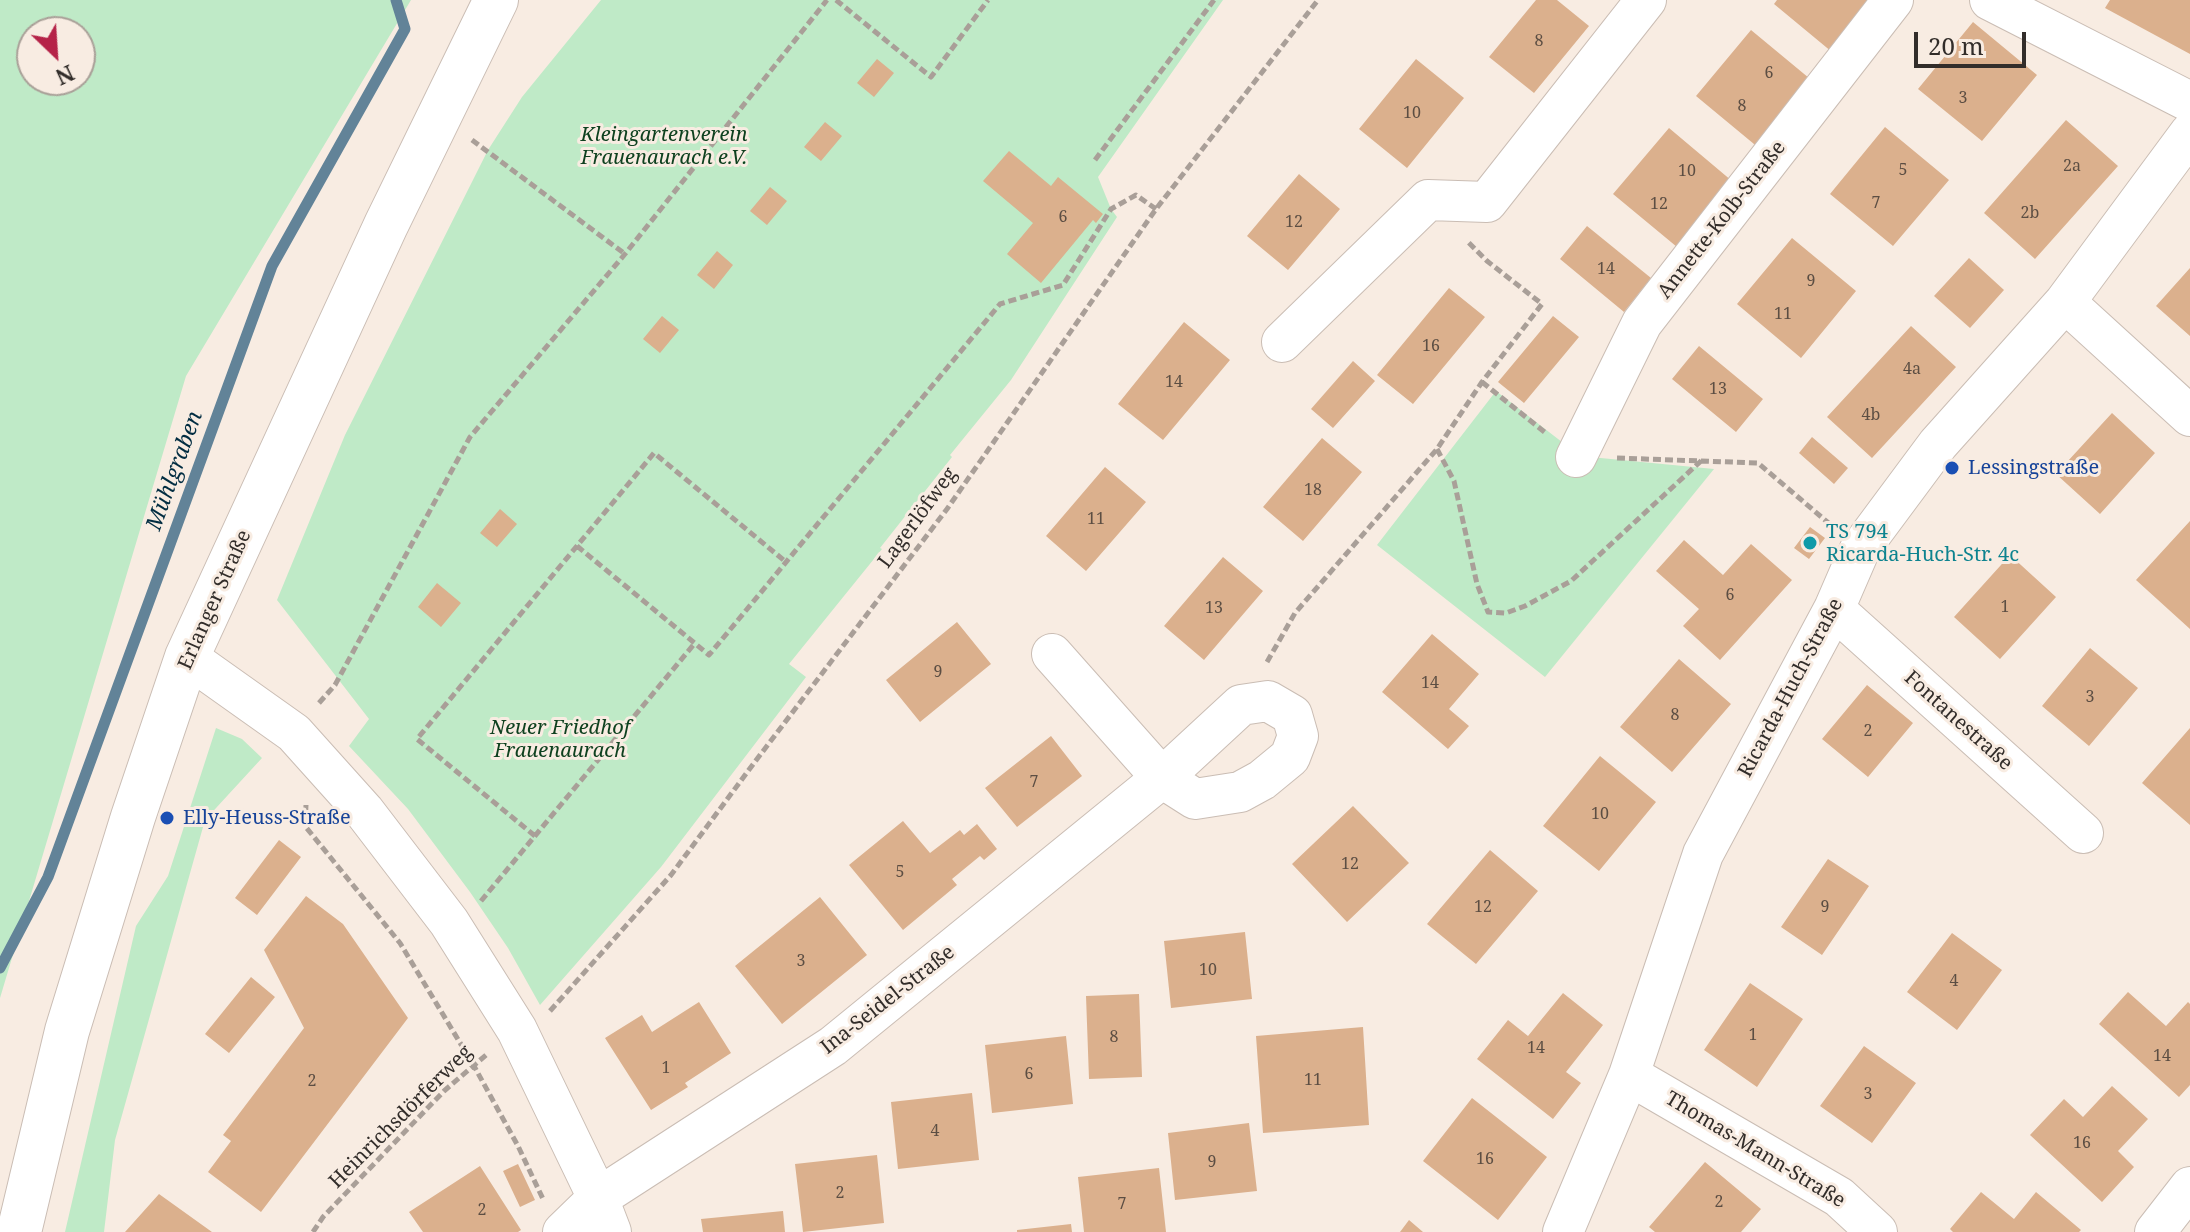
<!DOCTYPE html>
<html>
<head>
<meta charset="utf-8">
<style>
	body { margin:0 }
	#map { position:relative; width:2190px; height:1232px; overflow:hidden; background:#f8ece2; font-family:"Noto Serif",serif }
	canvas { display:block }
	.north { position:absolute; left:16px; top:16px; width:80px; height:80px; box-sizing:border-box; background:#f8ece2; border:2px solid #a9a098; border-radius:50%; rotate:155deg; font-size:22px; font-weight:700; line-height:32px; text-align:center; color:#322d2a }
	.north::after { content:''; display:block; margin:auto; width:28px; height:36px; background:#b52348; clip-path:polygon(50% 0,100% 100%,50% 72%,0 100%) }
	.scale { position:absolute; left:1914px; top:32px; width:112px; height:36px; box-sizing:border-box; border:4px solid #322d2a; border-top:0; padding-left:10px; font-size:24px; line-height:28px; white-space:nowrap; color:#322d2a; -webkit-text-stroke:6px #f8ece2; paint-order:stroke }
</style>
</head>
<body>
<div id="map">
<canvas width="2190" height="1232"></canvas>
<div class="north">N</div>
<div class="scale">20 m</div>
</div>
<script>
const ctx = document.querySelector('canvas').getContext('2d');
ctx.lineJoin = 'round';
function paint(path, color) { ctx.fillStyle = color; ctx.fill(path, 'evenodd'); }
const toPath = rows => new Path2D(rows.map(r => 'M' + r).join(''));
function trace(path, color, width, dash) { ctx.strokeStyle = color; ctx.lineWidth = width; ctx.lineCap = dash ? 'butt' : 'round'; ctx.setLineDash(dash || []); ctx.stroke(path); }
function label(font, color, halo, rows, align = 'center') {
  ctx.font = font + ' "Noto Serif",serif'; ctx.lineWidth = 6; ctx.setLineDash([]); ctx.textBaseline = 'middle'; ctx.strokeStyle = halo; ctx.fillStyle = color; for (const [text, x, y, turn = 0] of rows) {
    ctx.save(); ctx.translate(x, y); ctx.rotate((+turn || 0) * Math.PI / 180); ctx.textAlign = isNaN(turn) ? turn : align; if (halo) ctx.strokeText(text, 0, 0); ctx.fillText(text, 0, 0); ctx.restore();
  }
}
paint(toPath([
	[0,0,411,0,186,376,0,998],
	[32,32,80,32,80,80,32,80],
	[601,0,1223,0,1098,177,1111,209,1117,217,1011,380,950,455,952,457,880,548,882,549,789,664,806,677,661,867,540,1005,508,948,470,892,408,809,349,746,369,719,277,600,345,435,488,150,522,97],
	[1496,391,1580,456,1714,469,1545,677,1377,545],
	[216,728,242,739,262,758,205,820,115,1140,104,1232,65,1232,136,926,168,876]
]), '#bfeac7');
trace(toPath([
	[0,968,48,877,272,266,405,29,396,0]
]), '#628398', 11);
paint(toPath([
	[1536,0,1557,0,1589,26,1534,93,1489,57],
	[1777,0,1885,0,1838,57,1774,4],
	[2110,0,2190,0,2190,54,2105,8],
	[1973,22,2037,75,1982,141,1918,89],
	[1751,30,1815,83,1760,149,1696,96],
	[877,59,894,73,874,97,857,83],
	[1416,59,1464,98,1407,168,1359,129],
	[2066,120,2118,166,2035,259,1984,213],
	[825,122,842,136,821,161,804,147],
	[1885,127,1949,180,1893,246,1830,194],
	[1669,128,1732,181,1677,247,1613,194],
	[1009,151,1051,186,1058,177,1103,214,1096,223,1093,220,1041,283,1007,254,1033,223,983,181],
	[1299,174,1340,209,1288,270,1247,236],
	[770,187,787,201,767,225,750,211],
	[1587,226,1651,278,1624,312,1560,259],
	[1792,238,1856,291,1801,358,1737,304],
	[717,251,733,265,714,289,697,275],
	[1969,258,2004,290,1970,328,1934,296],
	[2190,268,2190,336,2156,306],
	[1449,288,1485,317,1413,404,1377,375],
	[662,316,679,330,660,353,643,339],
	[1553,316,1579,337,1524,403,1498,382],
	[1184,322,1230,360,1163,440,1118,404],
	[1911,326,1956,367,1872,458,1827,417],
	[1699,346,1763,399,1736,432,1672,379],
	[1353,361,1375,381,1333,428,1311,409],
	[2112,413,2155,453,2100,514,2056,474],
	[1812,437,1848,468,1834,484,1799,453],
	[1322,438,1362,472,1303,541,1263,507],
	[1105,467,1146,502,1086,571,1046,536],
	[500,509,517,524,497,547,480,533],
	[2190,521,2190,629,2136,580],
	[1810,527,1825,538,1809,559,1794,548],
	[1684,540,1723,575,1751,544,1792,580,1720,660,1683,626,1699,609,1656,571],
	[2010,555,2056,597,2000,659,1954,617],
	[1223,557,1263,591,1204,660,1164,626],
	[437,583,461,603,441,627,418,607],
	[957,622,991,664,920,722,886,680],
	[1432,634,1479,674,1449,709,1469,726,1448,749,1382,692],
	[2090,648,2138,688,2089,746,2042,706],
	[1679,659,1731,704,1672,772,1620,727],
	[1867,685,1913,723,1868,777,1822,739],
	[2190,728,2190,825,2142,783],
	[1051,736,1082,776,1017,827,985,788],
	[1600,756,1656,802,1599,871,1543,826],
	[1353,806,1409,863,1347,922,1292,864],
	[903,821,930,853,960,830,964,835,977,824,997,849,984,860,980,856,952,879,957,885,903,930,849,865],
	[279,840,301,857,257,915,235,898],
	[1490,850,1538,891,1476,964,1427,924],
	[1828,859,1869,886,1822,955,1781,927],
	[306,896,343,924,408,1018,261,1212,208,1172,231,1141,223,1135,304,1028,264,950],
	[820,897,867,955,782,1024,735,966],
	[1245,932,1252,999,1171,1008,1164,941],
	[1952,933,2002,970,1957,1030,1907,992],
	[251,977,275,997,229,1053,205,1034],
	[1750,983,1803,1019,1757,1087,1704,1050],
	[2128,992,2166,1026,2188,1002,2190,1004,2190,1085,2179,1097,2099,1024],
	[1563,993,1603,1025,1566,1072,1581,1083,1553,1119,1477,1059,1508,1020,1528,1036],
	[1139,994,1142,1077,1089,1079,1086,996],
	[699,1002,731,1053,685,1083,688,1087,651,1110,605,1038,642,1015,652,1032],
	[1363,1027,1369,1125,1263,1133,1256,1036],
	[1066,1036,1073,1104,992,1113,985,1045],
	[1864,1046,1916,1083,1872,1143,1820,1106],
	[2112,1086,2148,1119,2118,1151,2134,1167,2102,1202,2030,1135,2064,1099,2083,1117],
	[972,1093,979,1160,898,1169,891,1102],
	[1472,1098,1547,1157,1498,1220,1423,1161],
	[1249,1123,1257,1191,1175,1200,1168,1133],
	[877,1155,884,1223,803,1232,795,1164],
	[1705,1162,1761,1209,1741,1232,1655,1232,1649,1227],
	[518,1164,535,1200,520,1207,503,1171],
	[480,1166,521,1230,518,1232,423,1232,409,1212],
	[1159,1168,1166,1232,1084,1232,1078,1177],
	[1981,1192,2014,1219,2036,1192,2081,1230,2079,1232,1953,1232,1950,1229],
	[159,1194,212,1232,125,1232],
	[783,1211,785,1232,703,1232,701,1219],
	[1409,1220,1423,1232,1400,1232],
	[1071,1224,1072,1232,1017,1232,1017,1230]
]), '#dbb08d');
const street = toPath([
	[1990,0,2190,102],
	[2065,302,2190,416],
	[1282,342,1428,200,1487,202,1646,0],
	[1576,457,1642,323,1893,0],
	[1834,609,2083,833],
	[187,657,294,733,364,811,449,922,517,1030,598,1198,611,1232],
	[1629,1075,1839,1197,1877,1232],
	[563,1232,598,1198,833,1046,1162,778,1195,799,1240,792,1262,780,1290,757,1298,736,1292,715,1268,701,1241,705,1162,778,1052,654],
	[1563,1232,1629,1075,1703,854,1834,609,1860,549,1938,444,2065,302,2190,133],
	[2155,1232,2190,1187]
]);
const secondary = toPath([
	[19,1232,67,1031,133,817,187,657,386,225,496,0]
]);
trace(street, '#cabdb4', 42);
trace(secondary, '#cabdb4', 46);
trace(toPath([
	[836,0,931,77,988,0],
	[472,140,625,254],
	[1095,160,1214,0],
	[1482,382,1547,434],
	[1437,449,1454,481,1477,584,1488,612,1506,613,1525,606,1571,581,1702,460],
	[1617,458,1758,463,1832,526],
	[577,546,709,655,1000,304,1063,285,1111,209,1136,195,1156,209],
	[1267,662,1295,613,1437,449,1482,382,1542,304,1487,261,1467,241],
	[319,703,335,685,470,437,625,254,827,0],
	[306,805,305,826,400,943,474,1066,518,1146,543,1199],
	[535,836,417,739,654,453,786,562],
	[481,901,695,643],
	[550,1011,671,875,754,763,947,509,1156,209,1318,0],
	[313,1232,323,1217,444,1091,486,1055]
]), '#a99f98', 5, [8, 4]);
trace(street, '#fff', 40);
trace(secondary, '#fff', 44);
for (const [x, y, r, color] of [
	[1952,468,8,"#1a4fb4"],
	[1810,543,8,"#0f9aa8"],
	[167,818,8,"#1a4fb4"]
]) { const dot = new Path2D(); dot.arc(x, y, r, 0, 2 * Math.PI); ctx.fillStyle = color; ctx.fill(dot); trace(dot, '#f8ece2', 3); }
label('16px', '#5c4e43', null, [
	["8",1539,41],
	["6",1769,73],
	["3",1963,98],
	["8",1742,106],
	["10",1412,113],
	["2a",2072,166],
	["5",1903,170],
	["10",1687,171],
	["7",1876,203],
	["12",1659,204],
	["2b",2030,213],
	["6",1063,217],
	["12",1294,222],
	["14",1606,269],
	["9",1811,281],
	["11",1783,314],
	["16",1431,346],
	["4a",1912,369],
	["14",1174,382],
	["13",1718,389],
	["4b",1871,415],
	["18",1313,490],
	["11",1096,519],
	["6",1730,595],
	["1",2005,607],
	["13",1214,608],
	["9",938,672],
	["14",1430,683],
	["3",2090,697],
	["8",1675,715],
	["2",1868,731],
	["7",1034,782],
	["10",1600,814],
	["12",1350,864],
	["5",900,872],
	["12",1483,907],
	["9",1825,907],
	["3",801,961],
	["10",1208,970],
	["4",1954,981],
	["1",1753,1035],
	["8",1114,1037],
	["14",1536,1048],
	["14",2162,1056],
	["1",666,1068],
	["6",1029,1074],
	["11",1313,1080],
	["2",312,1081],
	["3",1868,1094],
	["4",935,1131],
	["16",2082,1143],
	["16",1485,1159],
	["9",1212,1162],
	["2",840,1193],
	["2",1719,1202],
	["7",1122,1204],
	["2",482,1210]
]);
label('italic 20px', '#0e411f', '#f8ece2', [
	["Kleingartenverein",664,135],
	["Frauenaurach e.V.",664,158],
	["Neuer Friedhof",560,728],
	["Frauenaurach",560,751]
]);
label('20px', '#322d2a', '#f8ece2', [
	["Annette-Kolb-Straße",1722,220,-52],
	["Lagerlöfweg",918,518,-54],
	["Erlanger Straße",215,600,-66],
	["Ricarda-Huch-Straße",1791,688,-62],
	["Fontanestraße",1958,721,42],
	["Ina-Seidel-Straße",888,1000,-38],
	["Heinrichsdörferweg",401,1117,-45],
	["Thomas-Mann-Straße",1755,1150,31]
]);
label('20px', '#164399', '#f8ece2', [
	["Lessingstraße",1968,468],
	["Elly-Heuss-Straße",183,818]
], 'left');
label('20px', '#0d838f', '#f8ece2', [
	["TS 794",1826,532],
	["Ricarda-Huch-Str. 4c",1826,555]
], 'left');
label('italic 22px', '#022d42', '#f8ece2', [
	["Mühlgraben",175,471,-70]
]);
</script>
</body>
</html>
